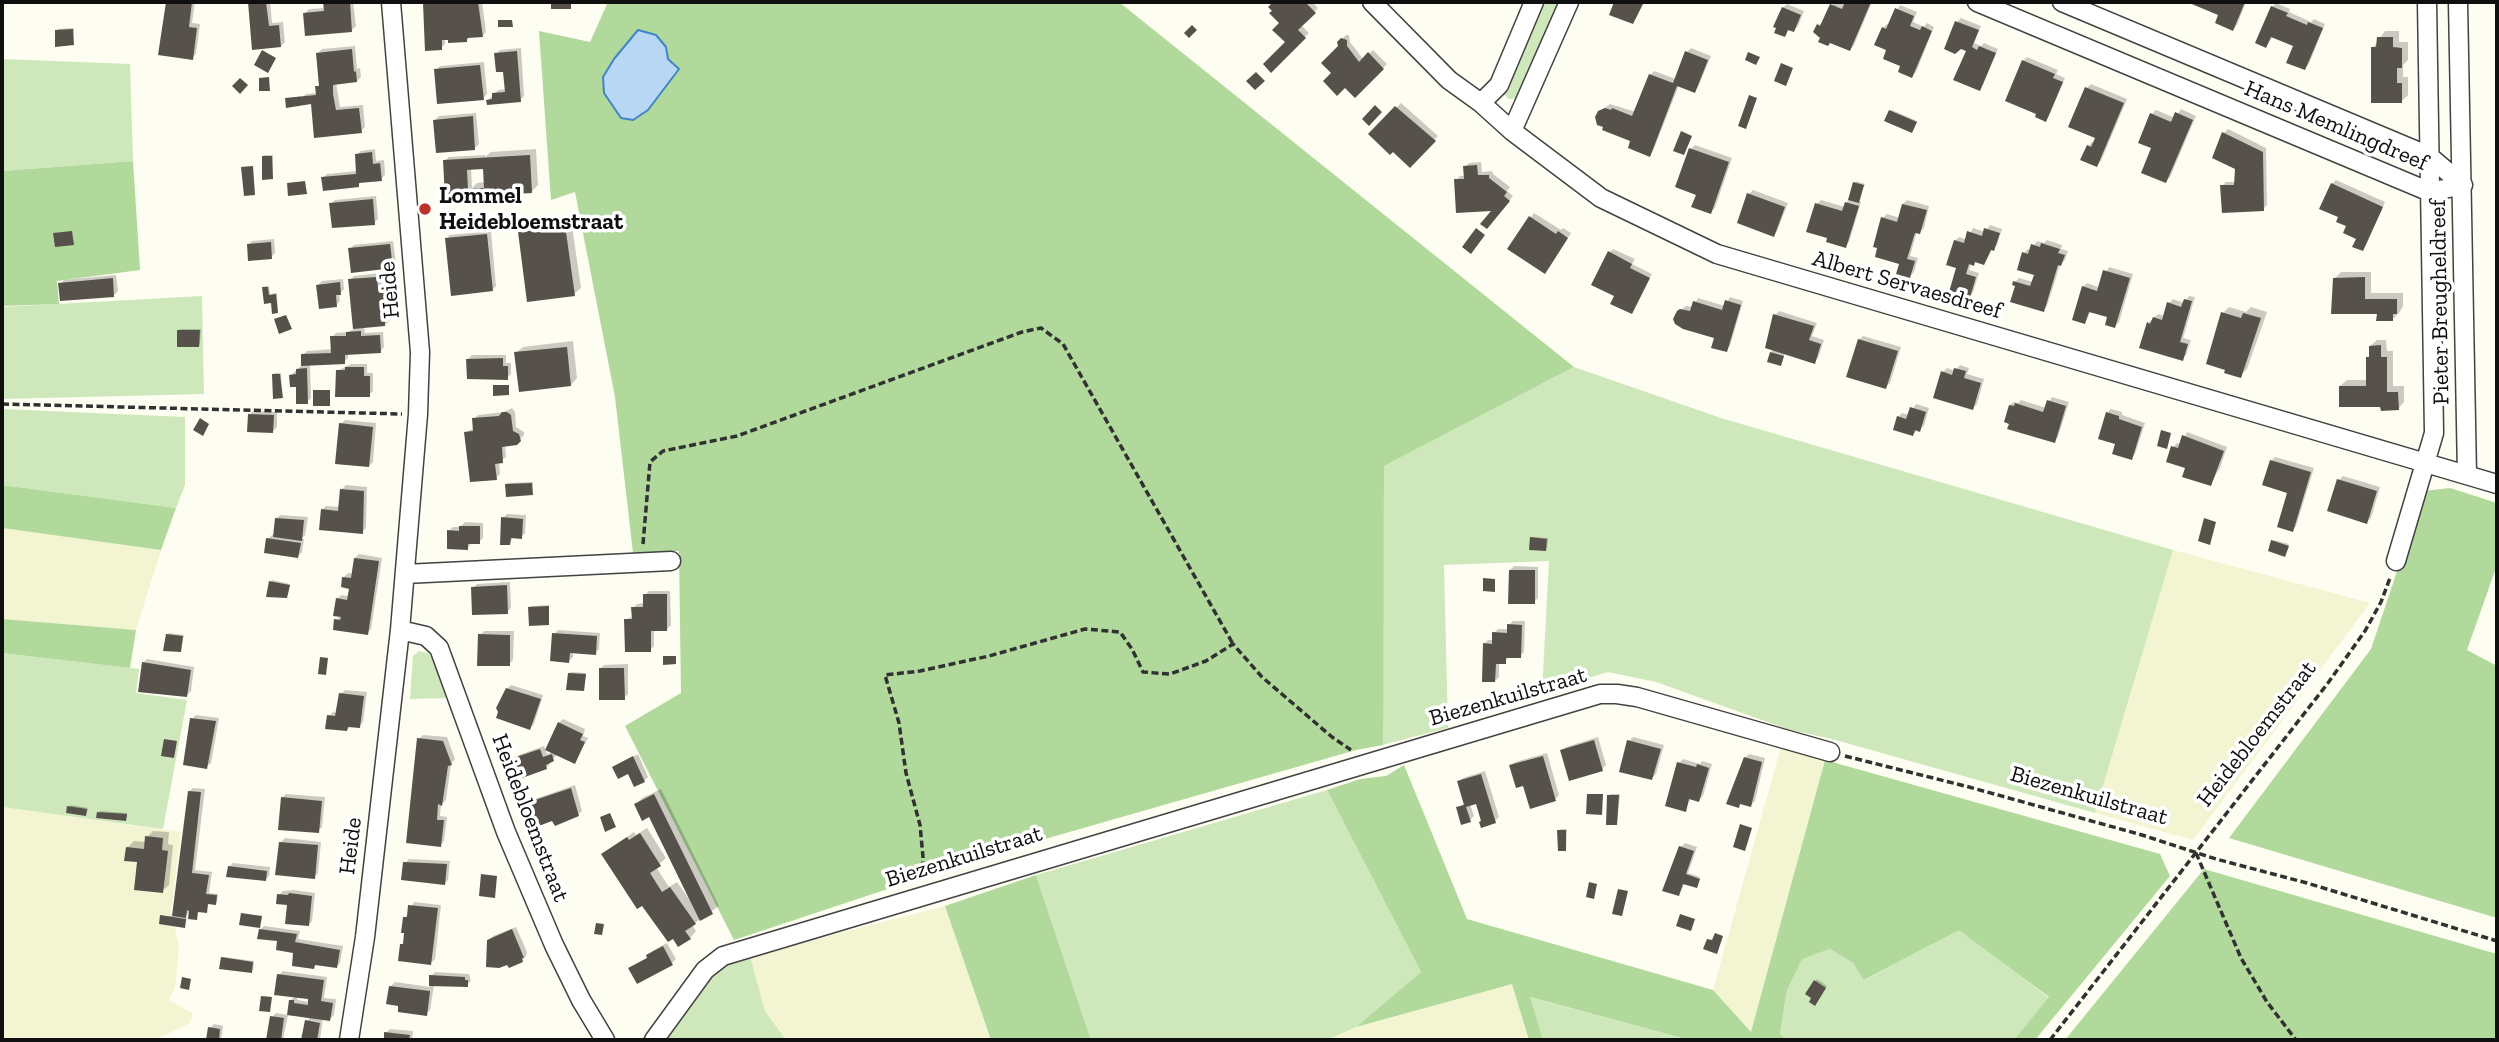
<!DOCTYPE html>
<html>
<head>
<meta charset="utf-8">
<style>
	body { margin:0 }
	#map { position:relative; width:2499px; height:1042px; overflow:hidden; background:#fefdf1; font-family:"Zilla Slab",serif }
	canvas { display:block }
	.frame { position:absolute; inset:0; border:4px solid #0f0f0f; pointer-events:none }
</style>
</head>
<body>
<div id="map">
<canvas width="2499" height="1042"></canvas>
<div class="frame"></div>
</div>
<script>
const ctx = document.querySelector('canvas').getContext('2d');
ctx.lineJoin = 'round';
function paint(path, color) { ctx.fillStyle = color; ctx.fill(path, 'evenodd'); }
const toPath = rows => new Path2D(rows.map(r => 'M' + r).join(''));
function trace(path, color, width, dash) { ctx.strokeStyle = color; ctx.lineWidth = width; ctx.lineCap = dash ? 'butt' : 'round'; ctx.setLineDash(dash || []); ctx.stroke(path); }
function label(font, color, halo, rows, align = 'center') {
  ctx.font = font + ' "Zilla Slab",serif'; ctx.lineWidth = 7; ctx.setLineDash([]); ctx.textBaseline = 'middle'; ctx.strokeStyle = halo; ctx.fillStyle = color; for (const [text, x, y, turn = 0] of rows) {
    ctx.save(); ctx.translate(x, y); ctx.rotate((+turn || 0) * Math.PI / 180); ctx.textAlign = isNaN(turn) ? turn : align; if (halo) ctx.strokeText(text, 0, 0); ctx.fillText(text, 0, 0); ctx.restore();
  }
}
paint(toPath([
	[2,527,161,550,136,630,2,619],
	[2173,550,2370,603,2193,840,2095,813],
	[1781,747,1825,760,1751,1033,1713,990],
	[2,807,181,832,171,911,179,946,177,970,175,988,169,1000,193,1014,190,1023,163,1036,142,1040,76,1040,74,1038,61,1040,2,1040],
	[945,906,991,1040,786,1040,765,1011,750,956],
	[1513,983,1529,1040,1327,1040,1356,1027]
]), '#f3f4d2');
paint(toPath([
	[1540,2,1562,2,1520,98,1509,99,1503,93],
	[2,59,130,64,133,161,2,171],
	[202,296,204,394,2,399,2,307],
	[1574,367,1721,418,2173,550,2095,813,1832,739,1787,729,1656,682,1608,672,1542,692,1549,561,1444,565,1448,728,1382,745,1384,466],
	[2,409,185,417,185,485,176,508,2,485],
	[419,651,428,653,434,660,446,698,410,699,413,656],
	[2,653,139,669,136,693,187,700,163,829,2,807],
	[1327,790,1421,972,1356,1027,1327,1040,1091,1040,1036,875],
	[1960,929,2049,998,2014,1040,1787,1040,1780,1034,1787,990,1801,959,1830,949,1853,963,1865,980],
	[750,956,765,1011,786,1040,662,1040,717,970,733,961],
	[1529,997,1689,1040,1543,1040]
]), '#cee8bb');
paint(toPath([
	[608,2,1119,2,1574,367,1384,466,1383,745,1356,750,996,853,734,940,625,726,681,693,679,551,633,553,615,397,575,192,551,200,539,31,590,42],
	[133,161,140,270,57,281,59,304,2,306,2,171],
	[2,485,176,508,161,550,3,528,2,537],
	[2450,488,2497,503,2497,565,2467,650,2497,666,2497,918,2229,838,2371,649,2424,491],
	[2,619,136,630,130,668,2,653],
	[1825,760,2160,854,2170,876,2035,1040,2014,1040,2049,997,1959,930,1864,980,1853,963,1830,949,1802,959,1787,990,1780,1034,1787,1040,1689,1040,1530,997,1543,1040,1529,1040,1512,984,1356,1027,1421,972,1327,790,1360,779,1386,776,1404,765,1467,919,1713,990,1751,1032],
	[2204,869,2497,954,2497,1040,2065,1040],
	[1036,875,1091,1040,991,1040,945,906]
]), '#b0d99b');
const water = toPath([
	[638,30,656,35,666,47,668,59,679,69,648,110,633,120,621,118,604,93,603,77,614,59,638,30]
]);
paint(water, '#b8d7f4');
trace(water, '#4185c9', 2);
paint(toPath([
	[167,2,195,2,192,23,200,24,196,54,192,58,160,53],
	[250,2,270,2,272,23,283,22,285,42,281,46,254,48],
	[325,2,353,2,356,26,352,30,305,13,309,9,326,8],
	[427,2,482,2,486,32,482,36,471,36,466,41,445,38,445,44,441,48,425,4],
	[1276,2,1312,2,1318,8,1301,25,1309,33,1271,70,1287,42,1281,23,1270,7],
	[1834,2,1846,5,1847,2,1872,2,1854,45,1850,49,1822,37,1818,25,1824,22],
	[2191,2,2246,2,2237,25,2233,29,2221,14],
	[2276,3,2290,9,2289,12,2311,22,2314,19,2325,24,2309,64,2305,68,2296,45,2273,36,2266,46,2272,7],
	[1787,4,1804,11,1798,26,1794,30,1790,28,1785,35,1783,8],
	[1900,5,1917,12,1913,22,1924,27,1927,23,1934,27,1916,72,1912,76,1889,49,1883,28,1887,24,1890,25],
	[1961,18,1981,26,1974,43,1981,46,1984,43,1998,49,1983,85,1979,89,1957,22],
	[74,28,73,44,56,31,58,29],
	[2385,31,2399,31,2399,42,2408,42,2408,60,2403,65,2403,77,2408,77,2408,95,2401,102,2373,48],
	[1346,35,1349,35,1350,42,1363,59,1373,50,1387,64,1355,95,1333,73,1340,41],
	[355,46,357,69,360,68,361,77,357,81,336,83,340,107,363,105,365,127,361,131,313,102,287,99,301,96,301,98,306,94,318,93,317,87,321,83,318,53,322,49],
	[521,48,524,96,520,100,488,100,498,90,506,89,505,70,496,54,500,50],
	[1691,48,1711,56,1698,87,1694,91,1679,85,1653,151,1649,155,1599,112,1610,104,1636,112,1650,75,1654,71,1676,79,1687,52],
	[2027,57,2058,70,2056,74,2065,78,2049,116,2045,120,2023,61],
	[484,62,487,94,483,98,436,70,440,66],
	[2091,84,2127,99,2101,161,2097,165,2088,146,2092,142,2095,143,2097,138,2087,88],
	[1401,103,1438,136,1410,166,1371,134],
	[2181,109,2196,116,2170,177,2166,181,2154,147,2152,114,2156,110,2175,118],
	[1892,110,1917,121,1913,130,1890,111],
	[476,113,479,144,475,148,435,120,439,116],
	[2228,129,2266,148,2267,205,2263,209,2222,186,2226,182,2236,182,2237,168,2224,133],
	[1695,145,1732,158,1715,208,1711,212,1698,193,1691,149],
	[375,149,376,161,384,160,385,175,381,179,362,181,358,185,323,178,327,174,358,171,357,155,361,151],
	[536,149,538,185,532,191,447,196,445,161,449,157,485,155,485,157,491,152],
	[484,164,485,182,477,183,472,188,471,168],
	[265,155,273,155,273,177,263,157],
	[1481,162,1482,172,1492,171,1493,174,1510,187,1507,191,1513,196,1491,223,1495,209,1456,180,1460,176,1466,176,1465,167,1469,163],
	[2336,180,2385,202,2366,245,2362,249,2358,238,2340,216,2332,184],
	[1856,181,1865,184,1858,201,1861,202,1849,242,1845,246,1817,204,1821,200,1845,207],
	[1753,190,1788,203,1777,231,1774,235,1749,194],
	[376,196,378,219,374,223,331,204,335,200],
	[1907,200,1929,206,1924,228,1920,232,1917,231,1910,256,1918,258,1914,272,1910,276,1901,263,1883,218,1887,214,1900,218,1903,204],
	[1534,213,1561,230,1563,228,1571,233,1549,268,1510,248],
	[571,219,581,288,574,294,520,233,526,226],
	[1990,225,2002,229,1997,245,1992,249,1987,259,1983,263,1977,261,1971,263,1969,270,1979,273,1973,292,1969,296,1958,267,1955,241,1959,237,1967,240,1973,228,1985,232],
	[491,231,496,286,492,290,446,239,450,235],
	[274,239,275,253,271,257,248,245,252,241],
	[2047,240,2062,245,2061,249,2068,251,2065,260,2060,265,2047,306,2043,310,2015,282,2019,278,2033,282,2036,274,2024,253,2028,249,2031,250,2037,241,2044,243],
	[393,241,396,263,392,267,350,249,354,245],
	[1613,249,1635,259,1632,264,1652,274,1631,312,1616,296,1609,253],
	[2109,267,2133,274,2119,322,2115,326,2109,316,2091,311,2085,322,2083,287,2087,283,2098,287],
	[2341,272,2371,272,2371,293,2403,293,2403,306,2399,313,2392,320,2378,312,2335,278],
	[380,273,382,285,397,283,400,311,396,315,388,315,389,321,385,325,364,326,365,333,383,332,384,347,380,352,348,353,348,358,344,362,310,364,311,398,307,402,291,375,302,365,303,355,307,351,333,349,332,337,336,333,348,332,354,329,350,280,354,276],
	[116,275,118,291,114,295,60,284,64,280],
	[343,279,344,289,339,294,340,301,336,305,318,285,322,281],
	[265,286,269,286,270,294,277,293,278,312,264,288],
	[2189,296,2195,297,2183,338,2191,340,2186,355,2182,359,2148,323,2158,314,2165,316,2169,303,2173,299,2184,303],
	[1730,297,1743,301,1730,346,1726,350,1716,337,1678,312,1686,306,1693,307,1698,298,1725,306],
	[2229,307,2246,312,2251,307,2267,312,2247,369,2240,376,2223,313],
	[1779,311,1817,323,1812,336,1824,340,1818,358,1814,362,1785,353,1782,362,1771,352,1774,349,1775,315],
	[181,329,201,329,200,344,199,346,179,330],
	[1863,336,1901,347,1890,383,1886,387,1859,340],
	[2377,340,2386,340,2387,351,2393,351,2393,386,2404,386,2404,402,2398,409,2382,405,2340,386,2347,380,2368,380,2368,358,2370,355,2370,346],
	[573,341,577,378,571,385,516,353,523,347],
	[472,355,506,355,506,363,511,363,511,374,507,378,468,359],
	[351,364,367,364,367,373,373,373,373,391,369,395,337,371],
	[1960,365,1969,368,1967,374,1984,379,1977,404,1973,408,1943,372,1947,368,1955,371],
	[275,373,281,373,282,397,273,374],
	[2052,397,2069,402,2058,437,2054,441,2011,423,2010,405,2014,402,2018,403,2021,400,2046,408],
	[1916,404,1929,408,1924,426,1913,434,1898,417,1902,413,1909,415],
	[512,408,515,412,516,427,524,432,524,435,516,443,505,445,506,457,499,462,500,474,496,478,466,432,475,428,474,419,478,415,504,412],
	[2111,409,2122,412,2122,415,2145,423,2135,454,2131,458,2117,443,2107,413],
	[253,411,277,412,277,427,273,431,249,415],
	[345,420,376,423,373,462,369,466,341,424],
	[2187,432,2227,447,2220,468,2210,484,2188,467,2173,447,2177,443,2181,444],
	[2275,457,2314,468,2296,526,2292,530,2289,491,2271,461],
	[2343,476,2380,487,2371,518,2367,522,2339,480],
	[533,482,532,494,507,485,508,483],
	[346,485,367,487,366,528,362,532,322,510,326,506,340,507,342,489],
	[507,514,526,515,525,533,521,537,514,536,510,543,503,518],
	[280,515,308,517,305,535,301,539,304,539,302,552,298,556,268,539,272,535,275,535,276,519],
	[465,522,483,523,483,538,479,542,472,542,468,548,449,531,453,527,460,527],
	[1533,537,1548,538,1547,548,1546,550,1532,538],
	[2274,540,2289,544,2285,555,2272,541],
	[359,554,382,558,371,629,367,633,336,620,341,615,337,599,341,595,349,596,351,587,344,577,348,573,353,574,355,558],
	[1514,566,1538,567,1538,598,1534,602,1510,570],
	[272,580,290,584,288,594,287,596,271,582],
	[510,582,511,608,507,612,473,588,477,584],
	[649,591,670,591,671,625,667,629,654,629,654,646,650,650,626,620,633,616,633,608,637,604,645,603,645,595],
	[549,605,548,623,530,607,531,606],
	[1513,621,1525,621,1524,652,1520,656,1509,656,1505,662,1499,662,1499,677,1495,681,1484,644,1488,640,1494,640,1494,633,1498,629,1509,629,1509,625],
	[558,630,600,633,599,649,595,653,573,652,573,657,569,661,554,634],
	[484,631,514,631,513,660,509,664,480,635],
	[169,633,184,635,181,650,167,635],
	[147,659,194,667,191,691,187,695,143,663],
	[628,664,628,694,624,698,600,669,604,665],
	[571,672,586,673,584,689,569,673],
	[511,685,543,695,534,724,530,728,507,689],
	[345,690,367,692,363,722,359,726,351,725,347,730,329,716,333,712,338,713,341,694],
	[196,715,219,718,211,763,206,767,192,719],
	[563,719,585,729,583,736,588,738,575,762,559,754,549,761,550,764,546,768,507,765,519,755,544,746,547,754,554,752,559,723],
	[423,735,447,737,455,759,451,764,446,800,441,805,440,816,447,817,444,841,440,845,419,739],
	[1598,737,1606,765,1602,769,1562,751,1566,747],
	[1633,737,1664,745,1656,774,1652,778,1629,741],
	[1547,753,1559,795,1555,799,1524,783,1511,766,1515,762],
	[638,754,648,777,644,781,629,772,614,767],
	[1749,754,1765,758,1755,801,1751,805,1742,802,1738,806,1745,758],
	[1683,759,1700,764,1702,761,1712,764,1703,796,1699,800,1691,798,1685,810,1679,763],
	[1485,771,1499,817,1495,821,1483,820,1477,802,1470,804,1474,816,1470,820,1458,808,1465,803,1459,782,1463,778],
	[575,785,582,811,578,815,553,818,528,803,532,800],
	[193,788,205,789,195,870,212,872,209,893,218,894,217,902,208,902,198,910,196,918,191,910,184,918,187,918,185,926,162,916,174,916,189,792],
	[661,789,719,906,692,925,696,931,690,938,603,854,634,832,636,835,647,828,666,858,656,867,669,887,677,882,689,899,650,815,636,805,642,798],
	[286,794,325,797,322,827,318,831,282,798],
	[1611,794,1620,794,1617,823,1609,795],
	[71,805,88,808,87,813,86,814,69,807],
	[100,811,127,813,127,817,125,819,99,812],
	[1561,829,1567,829,1566,849,1559,831],
	[153,831,169,832,168,844,173,845,169,885,162,891,127,848,134,841,146,842,147,837],
	[285,838,321,842,318,873,314,877,281,842],
	[1685,843,1697,847,1688,873,1700,877,1698,885,1685,883,1679,894,1681,847],
	[409,859,450,861,448,880,444,884,405,863],
	[233,863,270,867,269,876,265,880,229,867],
	[294,890,315,893,312,921,308,925,279,895,283,891],
	[414,902,441,905,435,959,431,963,402,945,405,941,405,918],
	[264,926,300,931,298,939,343,946,340,963,336,967,317,964,313,967,295,951,260,930],
	[516,927,527,952,526,956,522,960,508,962,488,941,493,936],
	[667,943,676,959,672,963,630,968,649,957,652,951],
	[224,957,254,961,253,970,251,971,222,958],
	[283,971,327,977,324,998,336,999,334,1015,330,1019,323,1018,320,1040,303,1040,307,1021,311,1017,291,1000,295,996,279,975],
	[298,996,310,998,310,1002,297,1000],
	[435,972,469,974,471,981,467,985,434,985,430,1010,426,1014,400,1005,391,986,395,982,430,987,431,976],
	[1817,979,1827,986,1816,1002,1807,993],
	[276,1013,288,1015,283,1040,268,1040,272,1017],
	[214,1024,223,1026,221,1040,199,1040,202,1038,208,1039,210,1028],
	[390,1029,413,1031,412,1040,385,1040,386,1033]
]), '#0003');
paint(toPath([
	[166,2,192,2,189,27,197,28,193,60,158,55],
	[248,2,266,2,269,26,279,25,281,47,252,50],
	[323,2,350,2,352,32,305,36,303,13,324,11],
	[478,2,483,37,467,38,467,42,448,43,448,40,442,40,442,50,425,51,423,3],
	[551,2,571,2,571,9,551,9],
	[1273,2,1307,2,1306,3,1316,13,1298,30,1306,38,1271,73,1263,64,1285,42,1272,30,1279,23,1269,13,1272,11,1268,7],
	[1614,2,1644,2,1633,24,1609,15],
	[1845,2,1871,2,1850,51,1830,43,1828,46,1818,42,1820,38,1813,32,1817,24,1820,26,1830,4,1842,9],
	[2187,2,2245,2,2233,31,2215,23,2218,15],
	[2271,6,2288,13,2286,16,2307,25,2308,22,2323,28,2305,70,2286,63,2293,46,2271,37,2266,48,2255,43],
	[1782,7,1801,15,1794,32,1788,30,1785,37,1774,33,1776,28,1773,27],
	[1895,8,1914,16,1910,26,1920,30,1922,26,1932,31,1912,78,1898,72,1900,66,1883,59,1886,50,1874,45,1882,27,1886,29],
	[498,20,512,20,513,27,498,27],
	[1955,21,1979,30,1972,47,1977,50,1979,46,1996,53,1980,91,1953,80,1966,51,1961,49,1955,54,1944,49],
	[1192,25,1197,30,1189,38,1184,33],
	[73,29,74,45,55,47,55,30],
	[2377,37,2393,37,2393,47,2402,48,2402,68,2397,68,2397,83,2402,83,2402,103,2371,103,2371,47,2376,47],
	[1341,38,1347,40,1347,46,1359,62,1368,52,1384,69,1355,98,1345,88,1337,96,1323,81,1331,73,1321,63,1338,46,1337,42],
	[352,49,354,72,356,71,357,82,333,85,333,94,336,110,359,108,362,133,314,138,311,104,286,108,285,98,316,95,315,86,319,86,316,53],
	[262,50,276,58,268,73,254,65],
	[517,51,521,102,487,105,486,100,492,99,492,93,505,92,503,72,496,72,494,53],
	[1685,51,1708,60,1695,93,1677,86,1650,157,1628,148,1630,141,1602,130,1603,127,1597,125,1595,117,1598,111,1605,108,1611,110,1612,108,1632,116,1649,74,1673,83],
	[1748,52,1760,57,1756,65,1745,60],
	[2022,60,2055,74,2053,78,2063,82,2046,122,2035,117,2036,114,2005,101],
	[1781,63,1793,68,1786,86,1774,81],
	[480,65,484,100,437,104,434,69],
	[1256,72,1265,81,1255,90,1246,81],
	[269,77,270,91,259,91,259,78],
	[240,78,248,85,240,94,232,86],
	[2085,87,2124,103,2097,167,2080,160,2087,145,2091,147,2095,138,2068,127],
	[1749,95,1757,98,1746,129,1738,126],
	[1375,105,1382,112,1369,126,1362,119],
	[1395,106,1436,141,1410,168,1393,152,1390,155,1368,134],
	[1889,110,1917,122,1912,133,1884,121],
	[2175,112,2193,120,2166,183,2141,173,2151,148,2138,143,2150,113,2171,122],
	[473,116,475,150,436,153,433,120],
	[1681,131,1692,136,1684,155,1673,151],
	[2222,132,2263,152,2264,211,2222,213,2220,185,2234,185,2235,169,2212,158],
	[1689,148,1729,162,1711,214,1691,207,1696,195,1675,187],
	[372,152,373,164,380,163,382,181,359,183,359,187,323,191,321,177,356,174,355,154],
	[530,155,532,193,445,198,443,160],
	[483,169,484,188,468,189,467,170],
	[262,156,272,156,273,179,262,180],
	[1477,165,1478,175,1489,175,1489,178,1507,192,1504,196,1510,201,1487,229,1480,224,1491,211,1456,213,1454,179,1464,179,1463,166],
	[253,166,255,195,244,196,241,167],
	[305,181,307,194,288,196,287,183],
	[1853,182,1864,185,1859,203,1848,200],
	[2331,183,2383,207,2363,251,2352,247,2356,239,2343,233,2346,226,2336,222,2338,217,2319,209],
	[1747,193,1785,207,1774,237,1737,223],
	[373,199,375,225,332,228,329,203],
	[1845,202,1859,206,1846,248,1826,242,1827,238,1806,232,1815,203,1842,211],
	[1902,204,1927,210,1920,234,1915,233,1907,259,1915,261,1910,278,1896,274,1899,264,1875,257,1877,248,1873,247,1881,217,1897,222],
	[1529,216,1556,234,1558,231,1568,238,1545,274,1507,249],
	[565,225,575,296,527,302,518,232],
	[1476,228,1485,235,1471,254,1462,247],
	[1984,228,2000,233,1994,251,1991,250,1984,265,1975,262,1974,266,1969,264,1966,274,1976,277,1970,298,1949,292,1956,268,1946,265,1954,240,1964,243,1967,231,1982,236],
	[72,231,74,245,55,247,53,233],
	[487,234,493,291,451,296,445,238],
	[271,242,272,259,248,261,247,244],
	[2041,243,2060,249,2058,253,2065,255,2061,266,2058,265,2044,312,2010,302,2015,286,2012,285,2013,281,2030,286,2034,275,2017,270,2022,252,2028,254,2031,244,2040,247],
	[390,244,393,268,351,273,348,248],
	[1608,251,1632,264,1630,268,1650,278,1632,314,1610,304,1614,296,1591,285],
	[2103,270,2130,278,2115,328,2105,325,2107,317,2089,312,2085,324,2072,320,2082,286,2097,291],
	[377,277,378,288,394,286,396,316,385,317,385,326,353,329,348,279],
	[2365,277,2365,299,2397,299,2397,314,2393,314,2393,321,2376,321,2377,314,2331,314,2333,278],
	[113,278,114,297,60,301,58,283],
	[340,282,341,295,336,295,337,307,319,309,316,285],
	[262,287,268,287,269,295,276,294,278,313,272,314,271,303,264,304],
	[2184,299,2192,301,2180,342,2188,344,2183,361,2139,348,2147,322,2150,324,2153,317,2162,320,2167,302,2181,307],
	[1725,300,1741,305,1727,352,1711,348,1714,338,1683,329,1675,324,1673,319,1677,311,1680,309,1690,311,1693,301,1722,310],
	[2221,312,2241,318,2243,313,2261,318,2241,378,2224,373,2225,370,2206,364],
	[1773,314,1814,326,1809,340,1821,344,1815,364,1765,348],
	[286,315,292,329,279,334,274,319],
	[177,330,200,330,199,347,177,347],
	[361,331,361,336,380,335,381,353,345,355,345,364,301,366,301,354,331,353,330,336,346,336,346,332],
	[1858,339,1898,351,1886,389,1846,377],
	[2381,345,2381,357,2387,357,2387,392,2398,392,2399,410,2381,411,2380,407,2339,407,2339,386,2366,386,2366,357,2369,357,2369,346],
	[567,347,571,386,519,392,514,352],
	[1770,352,1784,356,1781,366,1767,362],
	[503,358,503,366,508,366,508,380,467,379,466,359],
	[345,367,364,367,364,376,370,376,370,397,335,397,336,370,345,370],
	[307,368,308,404,296,404,296,387,290,387,289,375,296,374,296,369],
	[1954,368,1966,371,1964,378,1981,383,1973,410,1933,398,1941,371,1952,375],
	[272,374,280,374,283,398,273,399],
	[493,385,509,385,509,395,493,396],
	[313,390,330,390,330,406,313,406],
	[2047,400,2066,406,2055,443,2007,429,2009,424,2004,422,2009,405,2014,406,2015,403,2043,412],
	[1910,407,1926,412,1920,432,1915,430,1913,436,1893,430,1897,416,1906,419],
	[502,412,507,412,511,415,513,431,519,434,521,441,517,445,502,447,503,463,495,464,497,480,470,482,464,432,473,431,472,418,499,416],
	[2106,412,2119,416,2119,419,2142,427,2132,460,2112,454,2115,444,2098,439],
	[248,414,274,415,273,433,247,432],
	[200,418,209,424,203,436,193,430],
	[339,423,373,427,369,467,335,464],
	[2161,430,2171,433,2167,449,2157,446],
	[2182,435,2224,451,2211,486,2182,477,2185,468,2166,462,2171,446,2178,448],
	[2270,460,2311,472,2293,532,2277,527,2287,493,2262,485],
	[2337,479,2377,491,2367,524,2327,511],
	[532,483,533,495,506,497,505,484],
	[340,489,364,491,363,534,319,530,321,509,338,511],
	[501,517,523,519,522,539,511,538,510,545,500,545],
	[275,518,304,520,302,541,273,537],
	[2204,518,2216,522,2210,545,2198,541],
	[459,526,480,526,480,544,468,544,468,550,447,549,447,530,459,531],
	[1530,537,1547,539,1546,551,1529,550],
	[266,538,301,543,298,558,264,553],
	[2271,540,2289,546,2285,557,2268,551],
	[354,558,379,561,368,635,333,630,334,619,340,620,341,617,333,616,336,598,347,600,349,589,341,587,342,577,351,578],
	[1509,570,1535,570,1535,604,1508,604],
	[1483,578,1495,579,1495,592,1483,591],
	[269,581,290,585,287,598,266,597],
	[507,585,508,614,472,615,471,587],
	[643,594,667,594,667,631,651,631,651,652,625,652,624,619,632,619,631,607,643,607],
	[549,606,549,625,529,626,528,607],
	[1507,624,1522,625,1521,658,1506,658,1506,664,1496,664,1495,682,1482,682,1483,643,1492,644,1492,632,1507,633],
	[552,633,597,636,596,655,570,653,569,663,550,661],
	[166,634,183,636,181,652,163,651],
	[478,634,510,635,510,666,477,666],
	[663,656,676,656,676,664,663,665],
	[320,657,328,658,326,675,318,674],
	[142,662,191,670,187,697,138,692],
	[599,668,624,668,625,700,599,700],
	[568,673,586,674,584,691,566,690],
	[506,688,541,699,530,730,496,718,498,712,496,708],
	[339,693,364,696,360,728,348,727,347,731,325,729,327,715,335,716],
	[190,718,216,721,207,769,183,765],
	[558,722,583,734,580,740,585,742,575,764,545,750],
	[417,738,443,741,452,765,448,766,442,806,438,804,437,820,444,820,441,847,406,843],
	[164,739,177,741,174,758,161,756],
	[1594,740,1603,771,1569,781,1560,750],
	[1627,740,1661,749,1652,780,1619,772],
	[540,749,543,757,552,754,554,761,546,765,547,769,511,782,505,764,513,761,513,758],
	[633,756,645,782,634,787,628,774,618,779,612,767],
	[1543,756,1556,801,1530,809,1523,786,1516,788,1509,765],
	[1744,757,1762,762,1751,807,1740,804,1739,808,1726,804],
	[1677,762,1696,767,1697,764,1709,768,1699,802,1689,799,1686,812,1665,806],
	[1481,774,1496,823,1481,828,1479,822,1481,821,1476,804,1466,807,1471,822,1461,825,1456,807,1464,805,1457,781],
	[571,788,579,816,555,826,552,821,536,827,526,803],
	[188,791,201,792,192,873,209,875,206,894,217,895,216,905,208,904,207,913,198,912,197,920,188,919,189,911,187,910,186,918,172,916],
	[654,794,713,914,700,921,649,817,642,821,634,804],
	[1587,794,1603,794,1602,815,1586,814],
	[1607,795,1619,795,1617,825,1606,825],
	[281,797,322,801,319,833,278,830],
	[67,806,87,809,86,816,66,813],
	[97,812,127,814,126,821,96,818],
	[610,813,616,827,605,832,600,817],
	[1740,824,1752,828,1745,851,1733,847],
	[1557,830,1566,830,1566,851,1558,851],
	[640,833,661,866,650,873,662,892,670,887,696,924,685,931,691,939,678,947,673,939,668,942,642,906,637,909,601,854,627,837,629,840],
	[145,836,163,838,162,850,168,851,163,893,134,890,137,862,124,861,126,847,144,849],
	[279,842,318,845,315,879,275,875],
	[1679,846,1694,851,1686,874,1700,879,1697,888,1683,884,1679,896,1662,891],
	[403,862,447,864,445,885,401,880],
	[228,866,267,871,266,881,226,877],
	[481,874,497,876,495,898,479,896],
	[1589,882,1597,884,1594,899,1586,897],
	[1618,889,1628,891,1622,916,1612,914],
	[289,893,312,896,309,926,285,924,287,905,276,904,277,894,288,895],
	[408,905,438,908,431,965,398,961,400,944,403,944,404,933,401,933,403,917,407,917],
	[241,913,262,916,260,928,239,925],
	[1680,914,1695,919,1691,931,1676,926],
	[160,915,186,919,185,928,159,924],
	[596,923,604,924,602,935,594,934],
	[259,929,297,934,295,942,340,950,337,968,315,965,314,969,292,966,293,953,276,950,277,941,257,939],
	[512,929,524,958,522,958,523,962,509,968,507,965,499,968,486,967,487,940],
	[1715,933,1723,936,1717,954,1703,949,1707,939,1712,940],
	[663,946,673,965,637,984,628,968,647,958,646,955],
	[221,957,253,962,252,973,219,969],
	[277,974,324,980,321,1001,333,1003,330,1021,287,1015,289,1000,294,1000,294,1003,308,1005,308,999,274,995],
	[429,975,465,977,465,980,468,980,468,987,429,986],
	[182,977,191,979,189,990,180,988],
	[1814,980,1826,988,1815,1006,1809,1002,1811,998,1805,994],
	[389,986,430,991,427,1016,398,1012,398,1006,386,1004],
	[261,996,272,997,270,1012,259,1011],
	[270,1016,284,1018,281,1040,266,1040],
	[305,1020,320,1023,317,1040,301,1040],
	[208,1027,220,1029,219,1040,206,1040],
	[384,1032,410,1035,409,1040,384,1040]
]), '#57514b');
const street = toPath([
	[1372,2,1449,80,1481,103,1512,131,1601,198,1717,254,2497,484],
	[1977,2,2430,192,2463,185],
	[2062,2,2429,156,2463,185],
	[2458,2,2467,475],
	[1481,103,1499,85,1534,2],
	[1512,131,1569,2],
	[2396,561,2434,433,2427,2],
	[405,574,671,561],
	[400,630,426,636,439,648,506,832,554,945,581,1000,605,1040],
	[349,1040,365,937,400,630,418,414,420,352,391,2],
	[654,1040,705,970,723,956,1600,694,1617,694,1637,697,1830,752]
]);
trace(street, '#424242', 21);
trace(toPath([
	[2,404,402,414],
	[643,544,650,462,663,451,737,436,1022,332,1041,328,1063,344,1233,644],
	[1845,756,1969,787,2142,835,2216,859,2307,883,2497,941],
	[2196,853,2241,958,2267,1002,2296,1040],
	[922,879,923,857,920,825,906,773,899,723,885,675,920,671,989,656,1085,629,1120,632,1132,649,1143,672,1170,674,1206,661,1233,644,1262,677,1332,737,1351,750],
	[2050,1040,2328,683,2365,631,2381,602,2390,578]
]), '#313131', 3.5, [7, 3.5]);
trace(street, '#fff', 18);
for (const [x, y, r, color] of [
	[425,209,7,"#bb332b"]
]) { const dot = new Path2D(); dot.arc(x, y, r, 0, 2 * Math.PI); ctx.fillStyle = color; ctx.fill(dot); trace(dot, '#fff', 2.5); }
label('23px', '#0f0f0f', '#fff', [
	["Hans Memlingdreef",2336,126,23],
	["Albert Servaesdreef",1907,285,16],
	["Heide",390,290,-95],
	["Pieter Breugheldreef",2440,302,-91],
	["Biezenkuilstraat",1508,697,-16],
	["Heidebloemstraat",2257,734,-52],
	["Biezenkuilstraat",2089,796,16],
	["Heidebloemstraat",530,818,69],
	["Heide",351,846,-83],
	["Biezenkuilstraat",964,857,-17]
]);
label('bold 23px', '#0f0f0f', '#fff', [
	["Lommel",439,196],
	["Heidebloemstraat",439,222]
], 'left');
</script>
</body>
</html>
